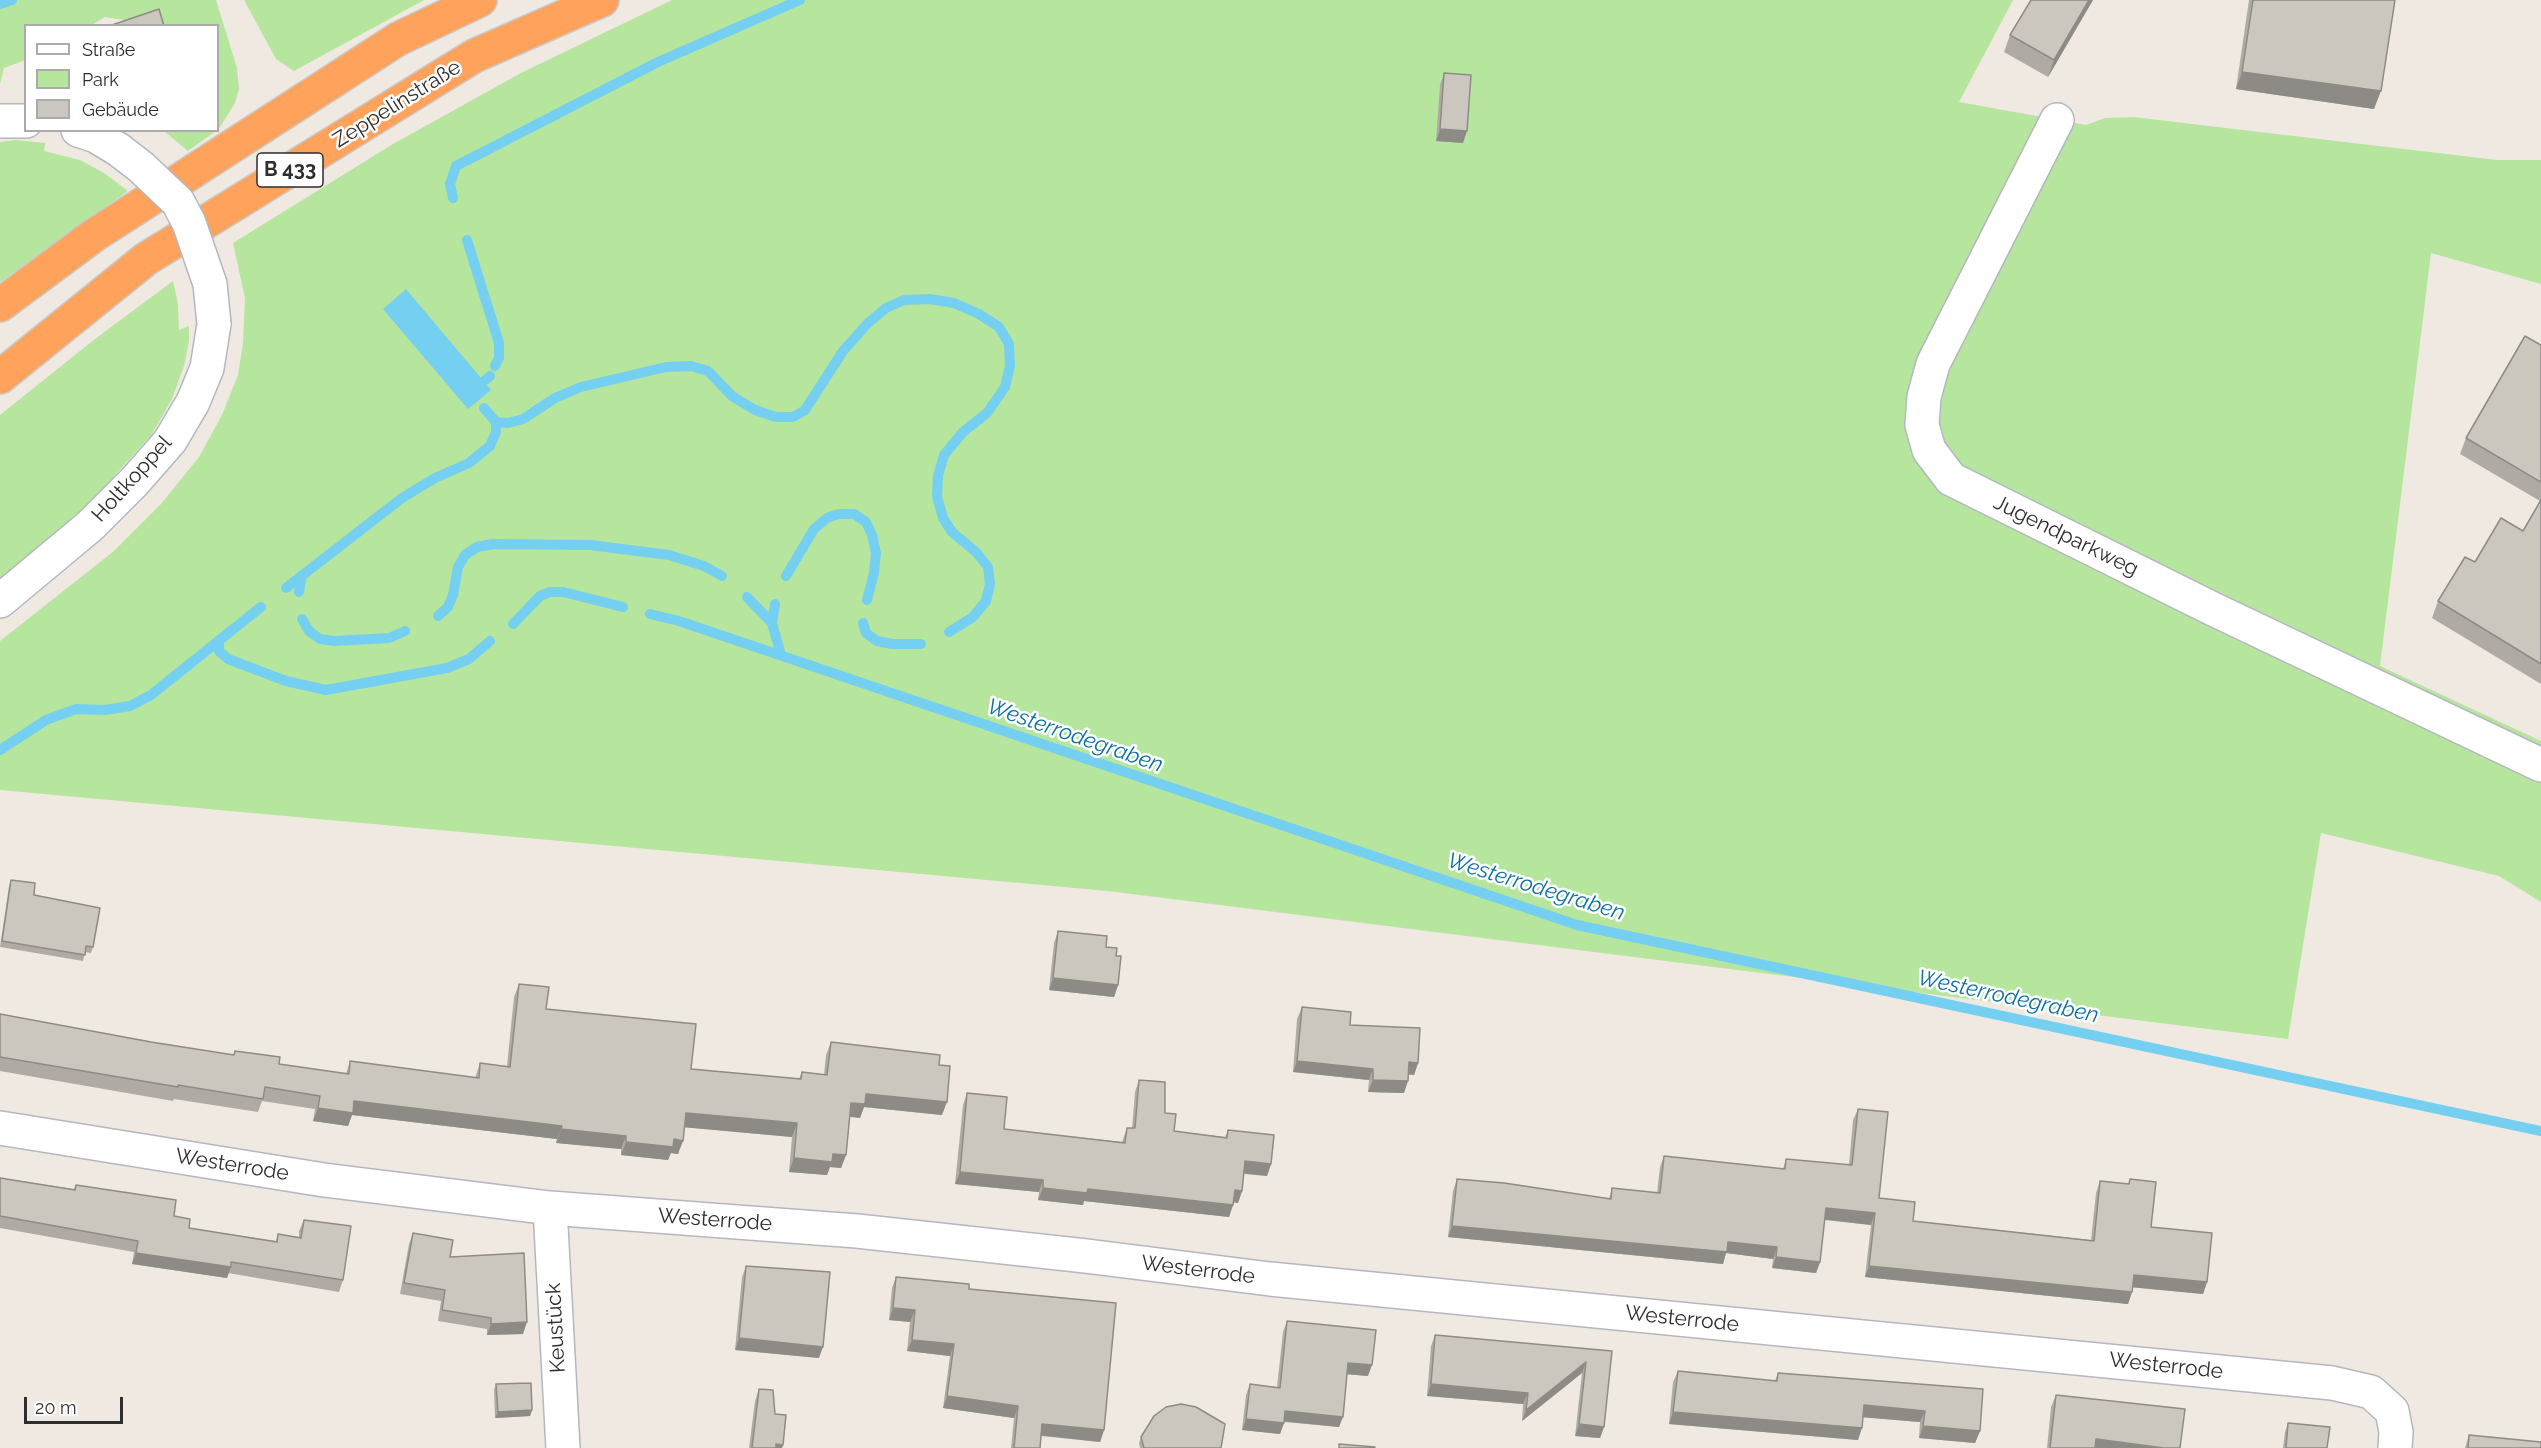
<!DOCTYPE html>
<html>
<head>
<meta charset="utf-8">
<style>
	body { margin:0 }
	#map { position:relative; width:2541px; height:1448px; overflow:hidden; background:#efe9e1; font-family:Raleway,sans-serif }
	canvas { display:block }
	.legend { position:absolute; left:24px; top:24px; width:195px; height:108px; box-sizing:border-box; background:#fff; border:2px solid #ababab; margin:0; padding:8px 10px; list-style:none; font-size:18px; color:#2e2e2e }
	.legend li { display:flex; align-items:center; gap:12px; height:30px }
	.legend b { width:30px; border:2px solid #ababab }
	.scale { position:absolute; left:24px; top:1397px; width:99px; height:27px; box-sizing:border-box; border:3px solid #2e2e2e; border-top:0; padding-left:8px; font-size:18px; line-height:21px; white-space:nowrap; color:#2e2e2e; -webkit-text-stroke:4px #fff; paint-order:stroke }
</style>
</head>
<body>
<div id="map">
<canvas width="2541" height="1448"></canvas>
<ul class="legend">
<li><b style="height:8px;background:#fff"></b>Straße</li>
<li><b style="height:16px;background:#b6e59e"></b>Park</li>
<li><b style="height:16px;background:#cbc7bf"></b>Gebäude</li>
</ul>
<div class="scale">20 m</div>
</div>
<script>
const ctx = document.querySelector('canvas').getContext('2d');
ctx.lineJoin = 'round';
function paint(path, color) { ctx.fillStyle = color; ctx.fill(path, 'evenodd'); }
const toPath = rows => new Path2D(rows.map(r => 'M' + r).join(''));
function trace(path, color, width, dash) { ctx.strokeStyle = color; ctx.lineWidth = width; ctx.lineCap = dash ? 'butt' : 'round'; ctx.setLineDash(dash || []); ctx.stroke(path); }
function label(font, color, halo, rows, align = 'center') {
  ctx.font = font + ' Raleway,sans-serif'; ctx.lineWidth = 5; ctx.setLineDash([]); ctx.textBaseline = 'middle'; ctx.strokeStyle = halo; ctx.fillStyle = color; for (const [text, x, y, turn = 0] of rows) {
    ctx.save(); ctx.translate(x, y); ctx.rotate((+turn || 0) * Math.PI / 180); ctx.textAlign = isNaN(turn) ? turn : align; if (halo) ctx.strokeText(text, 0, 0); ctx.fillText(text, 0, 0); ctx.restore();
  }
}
paint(toPath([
	[0,0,216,0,237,68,239,89,235,103,218,130,218,26,156,25,105,17,92,25,26,26,25,60,4,68,0,84],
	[244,0,424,0,294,71,276,59],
	[672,0,2013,0,1959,102,2086,125,2105,118,2133,117,2497,160,2541,160,2541,284,2431,253,2380,666,2541,741,2541,902,2499,876,2321,833,2288,1039,1108,891,0,790,0,641,114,551,161,504,199,457,222,415,238,375,243,343,245,298,233,243,393,144,521,73],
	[164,131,164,130,217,130,188,151],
	[16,140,45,143,44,151,80,160,104,173,128,191,0,282,0,142],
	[173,281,178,304,179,330,189,326,189,341,184,366,172,399,152,434,79,515,0,580,0,415,95,339]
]), '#b6e59e');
paint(toPath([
	[406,289,491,390,468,409,383,309]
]), '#75cff0');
trace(toPath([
	[0,4,12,0],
	[453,198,450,184,456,166,658,62,800,0],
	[467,240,499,343,499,358,495,366],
	[484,381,490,376],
	[496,422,508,423,523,419,555,398,581,387,666,367,691,366,708,371,732,396,755,410,776,417,793,417,805,410,843,351,867,324,886,308,904,300,930,299,954,303,979,314,999,327,1009,344,1010,366,1005,387,987,413,963,432,944,455,938,476,937,497,943,518,952,532,976,552,988,567,990,584,986,601,973,617,949,632],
	[786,576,814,529,827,518,839,514,854,514,866,522,872,535,876,553,874,573,867,600],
	[286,588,402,498,435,478,469,463,490,446,496,432,496,422,484,408],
	[299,592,302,575],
	[747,597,772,623,781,655],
	[650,614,679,621,1577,925,2541,1131],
	[438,616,448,607,453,595,458,567,465,555,477,547,493,544,590,545,669,555,704,566,722,576],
	[302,619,309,631,320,639,334,641,389,638,405,631],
	[772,623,775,604],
	[863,623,866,633,877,641,892,644,921,644],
	[513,624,540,596,550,592,563,592,623,607],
	[219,640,219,651,228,659,286,681,326,690,447,668,469,659,490,641],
	[0,750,46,720,76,709,105,710,130,706,151,695,261,607]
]), '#75cff0', 10);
const street = toPath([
	[2057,120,1933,364,1924,397,1922,425,1929,450,1951,479,2213,609,2541,765],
	[0,121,26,121],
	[78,130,96,136,119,150],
	[0,601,90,526,135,481,170,441,193,402,207,368,214,324],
	[0,1128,324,1180,550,1208,857,1231,1086,1256,1270,1279,2332,1383,2371,1392,2392,1411,2396,1432,2395,1448],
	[550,1208,563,1448]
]);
const highway = toPath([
	[0,305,93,236,398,39,480,0],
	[0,377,146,259,474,56,602,0]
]);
trace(street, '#b4b7c1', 36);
trace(highway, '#c9c9c9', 36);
trace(street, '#fff', 33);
trace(highway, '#ffa35c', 33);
const streetBridge = toPath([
	[119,150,141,167,178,202,189,223,210,284,214,324]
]);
trace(streetBridge, '#b4b7c1', 36, []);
trace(streetBridge, '#fff', 33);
paint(toPath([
	[2031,0,2093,0,2048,77,2004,52,2010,35],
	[2249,0,2395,0,2374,109,2236,89],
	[1444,73,1463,143,1436,141,1440,85],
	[2541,345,2541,684,2432,618,2438,601,2475,562,2523,531,2540,501,2460,454,2466,438],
	[11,880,34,895,93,947,91,953,85,952,83,961,0,947,9,886],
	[1058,931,1106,947,1116,956,1118,985,1114,997,1049,990,1054,943],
	[519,984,546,1009,691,1069,799,1079,802,1072,824,1075,826,1055,831,1042,939,1065,942,1115,864,1107,860,1118,850,1117,846,1155,841,1168,830,1167,827,1175,789,1172,792,1137,684,1127,678,1154,671,1153,668,1160,621,1155,621,1149,556,1143,557,1139,352,1115,348,1126,313,1121,315,1109,262,1101,258,1112,174,1099,173,1101,0,1071,0,1014,151,1042,233,1055,235,1051,279,1064,346,1074,350,1061,475,1078,480,1063,507,1066,514,997],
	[1302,1007,1350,1025,1418,1063,1414,1075,1408,1074,1404,1093,1368,1092,1369,1080,1293,1072,1297,1019],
	[1139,1080,1165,1113,1174,1131,1225,1137,1228,1130,1271,1164,1267,1176,1244,1174,1242,1191,1238,1203,1234,1202,1229,1217,1084,1201,1083,1205,1038,1200,1039,1192,955,1184,963,1105,967,1093,1004,1129,1122,1142,1127,1128,1132,1128,1135,1092],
	[1858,1109,1879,1198,1913,1221,2091,1240,2096,1193,2100,1181,2128,1184,2130,1179,2151,1227,2207,1282,2203,1294,2132,1287,2132,1292,2128,1304,1865,1277,1871,1225,1824,1220,1820,1262,1816,1273,1772,1268,1773,1259,1726,1253,1723,1264,1448,1237,1453,1191,1457,1179,1609,1199,1612,1188,1657,1193,1660,1167,1664,1156,1783,1169,1786,1159,1849,1165,1853,1120],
	[0,1178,74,1189,76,1185,174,1216,189,1228,276,1241,278,1234,299,1237,299,1231,304,1220,343,1280,339,1292,228,1273,227,1278,132,1264,134,1252,0,1228],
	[413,1233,450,1257,523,1334,487,1335,487,1329,438,1321,441,1301,400,1294,409,1244],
	[746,1266,819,1358,735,1350,742,1277],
	[896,1277,969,1289,1104,1430,1100,1442,1041,1436,1040,1448,1011,1448,1014,1418,943,1408,950,1356,907,1351,910,1322,889,1320,892,1288],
	[1287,1321,1368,1376,1347,1374,1339,1427,1284,1422,1280,1434,1242,1430,1246,1395,1250,1384,1277,1387,1283,1332],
	[1435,1335,1612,1351,1604,1427,1600,1438,1575,1436,1582,1373,1522,1421,1523,1404,1427,1396,1431,1346],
	[1678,1371,1775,1381,1778,1373,1983,1389,1980,1431,1975,1443,1919,1438,1920,1422,1863,1417,1858,1440,1669,1424,1673,1382],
	[496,1384,532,1410,530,1416,495,1418,494,1390],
	[759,1389,775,1414,783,1445,782,1448,749,1448,755,1401],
	[2056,1395,2180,1448,2047,1448,2051,1407],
	[2288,1423,2327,1448,2283,1448,2285,1432],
	[2469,1435,2541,1448,2465,1448],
	[1141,1437,1221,1448,1140,1448,1139,1443]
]), '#afaba4');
paint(toPath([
	[2089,0,2093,0,2048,77,2054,60],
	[2242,72,2381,91,2374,109,2236,89],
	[1440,129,1467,131,1463,143,1436,141],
	[1053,978,1118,985,1114,997,1049,990],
	[1297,1061,1373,1069,1369,1080,1293,1072],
	[1409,1062,1418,1063,1414,1075,1405,1074],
	[1373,1080,1408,1081,1404,1093,1368,1092],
	[866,1094,947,1102,942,1115,864,1107,860,1118,846,1116,851,1103],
	[354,1101,562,1126,557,1139,352,1115,348,1126,313,1121,318,1108],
	[686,1113,797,1123,792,1137,681,1127],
	[561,1129,626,1136,621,1149,556,1143],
	[674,1139,683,1141,678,1154,671,1153,668,1160,621,1155,626,1142],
	[833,1154,846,1155,841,1168,830,1167,827,1175,789,1172,794,1158],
	[1245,1161,1271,1164,1267,1176,1241,1173],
	[960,1172,1043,1180,1039,1192,955,1184],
	[1043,1188,1088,1189,1233,1205,1229,1217,1084,1201,1083,1205,1038,1200],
	[1235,1190,1242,1191,1238,1203,1231,1202],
	[1826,1208,1875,1213,1871,1225,1821,1219],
	[1452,1226,1728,1242,1777,1247,1773,1259,1726,1253,1723,1264,1448,1237],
	[136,1253,231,1267,227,1278,132,1264],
	[1776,1257,1820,1262,1816,1273,1772,1268],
	[1869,1266,2132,1292,2128,1304,1865,1277],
	[2134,1275,2207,1282,2203,1294,2129,1287],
	[893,1308,915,1310,910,1322,889,1320],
	[527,1322,523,1334,487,1335,491,1324],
	[739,1338,823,1347,819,1358,735,1350],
	[912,1340,954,1344,950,1356,907,1351],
	[1586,1362,1582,1373,1522,1421,1526,1410],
	[1348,1363,1372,1365,1368,1376,1344,1374],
	[1431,1384,1528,1393,1523,1404,1427,1396],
	[947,1396,1018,1406,1014,1418,943,1408],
	[1864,1405,1925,1411,1920,1422,1859,1417],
	[532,1410,530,1416,495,1418,498,1412],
	[1285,1411,1343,1417,1339,1427,1281,1421],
	[1673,1412,1862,1428,1858,1440,1669,1424],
	[1246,1419,1284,1423,1280,1434,1242,1430],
	[1042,1424,1104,1430,1100,1442,1038,1435],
	[1579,1424,1604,1427,1600,1438,1575,1436],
	[1923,1426,1980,1431,1975,1443,1919,1438],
	[2096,1439,2164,1448,2092,1448],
	[776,1444,783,1445,782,1448,775,1448]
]), '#8e8b86');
const building = toPath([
	[2031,0,2089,0,2054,60,2010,35,2031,0],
	[2253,0,2395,0,2381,91,2242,72,2253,0],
	[159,9,164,26,109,26,159,9],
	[1444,73,1471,75,1467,131,1440,129,1444,73],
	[2525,336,2541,345,2541,482,2466,438,2525,336],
	[2541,500,2541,664,2438,601,2465,557,2475,562,2501,518,2523,531,2541,500],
	[11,880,35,883,34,895,100,908,93,947,86,946,85,955,2,941,11,880],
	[1058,931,1107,936,1106,947,1117,948,1116,956,1121,956,1118,985,1053,978,1058,931],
	[519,984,549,987,546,1009,696,1024,691,1069,801,1079,802,1072,827,1075,831,1042,940,1055,939,1065,950,1066,947,1102,866,1094,865,1104,851,1103,846,1155,833,1154,832,1162,794,1158,797,1123,686,1113,683,1141,674,1139,673,1147,626,1142,626,1136,561,1129,562,1126,354,1101,353,1113,318,1108,320,1096,265,1087,263,1099,178,1085,178,1087,0,1057,0,1014,151,1042,234,1055,235,1051,280,1057,279,1064,349,1074,350,1061,479,1078,480,1063,510,1067,519,984],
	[1302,1007,1351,1012,1350,1025,1420,1028,1418,1063,1409,1062,1408,1081,1373,1080,1373,1069,1297,1061,1302,1007],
	[1139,1080,1165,1082,1165,1113,1176,1114,1174,1131,1227,1138,1228,1130,1274,1135,1271,1164,1245,1161,1242,1191,1235,1190,1233,1205,1088,1189,1087,1193,1043,1188,1043,1180,960,1172,967,1093,1007,1097,1004,1129,1125,1143,1127,1128,1135,1128,1139,1080],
	[1858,1109,1888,1112,1879,1198,1915,1202,1913,1221,2094,1241,2100,1181,2129,1184,2130,1179,2156,1182,2151,1227,2212,1233,2207,1282,2134,1275,2132,1292,1869,1266,1875,1213,1826,1208,1820,1262,1776,1257,1777,1247,1728,1242,1727,1252,1452,1226,1457,1179,1504,1183,1611,1199,1612,1188,1660,1193,1664,1156,1785,1169,1786,1159,1852,1165,1858,1109],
	[0,1178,75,1190,76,1185,176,1200,174,1216,190,1219,189,1228,277,1242,278,1234,301,1238,304,1220,351,1226,343,1280,231,1262,231,1267,136,1253,138,1241,0,1216,0,1178],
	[413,1233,453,1240,450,1257,524,1253,527,1322,491,1324,491,1318,442,1310,445,1290,404,1283,413,1233],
	[746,1266,830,1272,823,1347,739,1338,746,1266],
	[896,1277,969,1284,969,1289,1116,1303,1104,1430,1042,1424,1040,1448,1014,1448,1018,1406,947,1396,954,1344,912,1340,915,1310,893,1308,896,1277],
	[1287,1321,1376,1330,1372,1365,1348,1363,1343,1417,1285,1411,1284,1423,1246,1419,1250,1384,1280,1388,1287,1321],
	[1435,1335,1612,1351,1604,1427,1579,1424,1586,1362,1526,1410,1528,1393,1431,1384,1435,1335],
	[1678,1371,1777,1381,1778,1373,1983,1389,1980,1431,1923,1426,1925,1411,1864,1405,1862,1428,1673,1412,1678,1371],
	[531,1383,532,1410,498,1412,496,1384,531,1383],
	[759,1389,773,1390,775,1414,786,1415,783,1445,776,1444,776,1448,752,1448,759,1389],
	[2056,1395,2185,1409,2180,1448,2164,1448,2096,1439,2095,1448,2050,1448,2056,1395],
	[1181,1404,1196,1407,1225,1424,1221,1448,1144,1448,1141,1437,1154,1416,1166,1407,1181,1404],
	[2288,1423,2330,1427,2327,1448,2286,1448,2288,1423],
	[2469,1435,2541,1442,2541,1448,2468,1448,2469,1435],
	[1339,1444,1375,1447,1374,1448,1339,1448,1339,1444]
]);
paint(building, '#cbc7bf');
trace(building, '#8e8b86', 1.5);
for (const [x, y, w] of [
	[290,170,66]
]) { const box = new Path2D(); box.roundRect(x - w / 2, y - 17, w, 34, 4.5); ctx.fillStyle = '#fff'; ctx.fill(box); trace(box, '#2e2e2e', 1.5); }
label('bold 20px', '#2e2e2e', null, [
	["B 433",290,170]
]);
label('21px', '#2e2e2e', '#fff', [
	["Zeppelinstraße",397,104,-32],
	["Holtkoppel",132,479,-48],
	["Jugendparkweg",2066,536,26],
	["Westerrode",232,1165,9],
	["Westerrode",715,1220,4],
	["Westerrode",1198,1270,7],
	["Westerrode",1682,1319,6],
	["Keustück",556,1328,-93],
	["Westerrode",2166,1366,6]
]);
label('italic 22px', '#0d6fa3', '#fff', [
	["Westerrodegraben",1075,736,19],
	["Westerrodegraben",1536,887,17],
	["Westerrodegraben",2008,997,12]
]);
</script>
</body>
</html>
